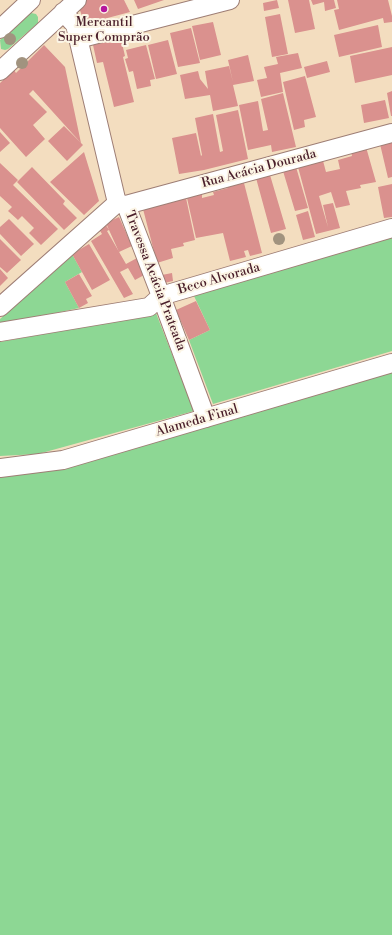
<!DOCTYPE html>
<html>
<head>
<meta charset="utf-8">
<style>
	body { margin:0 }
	canvas { display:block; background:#f3ddbf }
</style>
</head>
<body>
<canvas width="392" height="935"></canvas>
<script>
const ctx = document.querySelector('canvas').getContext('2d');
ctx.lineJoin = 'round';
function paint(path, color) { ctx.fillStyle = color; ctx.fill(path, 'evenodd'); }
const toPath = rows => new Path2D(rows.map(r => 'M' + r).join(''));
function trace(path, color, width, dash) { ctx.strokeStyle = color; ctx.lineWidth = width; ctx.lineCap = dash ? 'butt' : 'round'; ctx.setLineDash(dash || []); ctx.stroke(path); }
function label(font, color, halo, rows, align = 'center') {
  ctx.font = font + ' "Libre Bodoni",serif'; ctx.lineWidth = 4; ctx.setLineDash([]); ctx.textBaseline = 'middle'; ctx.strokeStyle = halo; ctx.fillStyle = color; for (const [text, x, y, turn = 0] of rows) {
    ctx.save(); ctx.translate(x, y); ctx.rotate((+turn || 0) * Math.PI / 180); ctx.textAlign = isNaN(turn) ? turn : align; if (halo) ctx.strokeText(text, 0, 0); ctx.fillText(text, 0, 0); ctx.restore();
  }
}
paint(toPath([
	[31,13,36,14,38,17,38,23,8,49,5,50,1,49,0,40,28,14],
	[392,235,392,351,213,404,189,340,210,330,194,296],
	[72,254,82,272,65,282,79,308,0,325,0,319],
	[156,313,194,411,38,454,0,456,0,342],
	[392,371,392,935,0,935,0,477,6,477,62,468]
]), '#8dd794');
paint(toPath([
	[84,0,124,0,130,12,85,24,78,5],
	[134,0,164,0,138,9],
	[277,0,279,8,264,11,263,3],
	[288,0,309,0,315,29,295,33],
	[311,0,334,0,336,8,325,11,324,2,313,5],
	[337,0,388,0,392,16,392,22,384,23,383,18,339,30,334,10,339,9],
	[280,14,288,54,272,57,265,17],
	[213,22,221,55,200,60,192,26],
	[378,25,382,47,339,57,334,35],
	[191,28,200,63,178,67,170,33],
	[121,39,125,56,123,57,134,102,114,107,103,62,97,63,93,45],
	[168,40,177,74,156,79,148,45],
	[44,45,65,67,81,143,33,90,29,94,47,112,33,125,45,139,26,157,0,128,0,83,14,70,16,73],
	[146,45,155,79,150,80,151,86,137,89,133,71,129,72,125,59,128,58,126,50],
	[392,47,392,75,355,83,350,56],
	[298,53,302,68,280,73,283,92,261,97,257,80,267,78,264,67,278,64,276,57],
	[248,55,254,81,233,85,238,106,213,111,210,95,185,99,180,75,198,71,200,79,208,89,205,71,229,66,233,82,228,60],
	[327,61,330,72,307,78,304,67],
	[305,76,316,117,304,120,305,127,294,130,283,82],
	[392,91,392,116,391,116,387,93],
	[283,93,296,147,272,152,271,145,248,150,239,105,258,101,263,131,268,130,261,99],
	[385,100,389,118,364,123,361,105],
	[238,110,248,159,204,170,179,174,172,138,196,133,201,156,202,155,195,118,213,114,220,152,223,151,216,115],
	[64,126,83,145,67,161,48,141],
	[0,132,10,143,0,152],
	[392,141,392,177,388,178,380,144],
	[366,147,376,182,360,185,361,188,346,191,350,205,336,208,331,192,319,196,328,227,323,205,333,203,340,228,316,234,298,167,322,157,326,172,340,169,338,160,352,156,351,151],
	[84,152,99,201,84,215,50,182],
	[0,163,18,180,13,185,58,229,41,245,29,233,34,228,22,216,18,220,8,211,12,207,0,196],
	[32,167,65,201,63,204,77,218,64,230,17,182],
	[296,167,308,208,295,211,283,171],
	[270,175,286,229,271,233,256,178],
	[244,183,262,253,250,256,248,250,244,251,246,257,230,261,223,233,196,238,187,198,202,194,202,198,214,195,213,192,228,188,228,187],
	[392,184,392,217,384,218,378,187],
	[186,198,195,240,183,243,184,246,171,249,173,258,157,263,143,209],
	[308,211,315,237,303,240,296,215],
	[119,217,132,246,119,252,109,230,107,231,126,264,137,258,146,274,135,280,128,268,120,272,133,294,124,298,91,241,102,234,97,226,104,222,109,230,106,223],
	[9,219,34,244,21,256,0,234,0,227],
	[0,239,21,260,7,273,0,267],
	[89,244,110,280,92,290,72,254],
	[0,269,8,278,0,286],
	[172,273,173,281,164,283,162,275],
	[79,274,92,296,86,299,88,303,79,308,65,282],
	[196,301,210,330,189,340,176,310]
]), '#da918e');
const minor = toPath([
	[63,12,75,25,117,203,126,205,161,296,206,418],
	[0,29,31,0],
	[78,39,230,0],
	[0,71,77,0],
	[126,205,392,133],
	[0,307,117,203],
	[0,332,149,307,161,296,392,228],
	[0,468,63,460,392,363]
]);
trace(minor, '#9e7e75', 20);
trace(minor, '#fff', 18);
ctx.fillStyle = '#a1937f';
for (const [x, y] of [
	[10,39],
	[22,63],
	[279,239]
]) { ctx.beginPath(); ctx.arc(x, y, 6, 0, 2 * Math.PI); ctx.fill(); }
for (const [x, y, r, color] of [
	[104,9,4,"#b5179e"]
]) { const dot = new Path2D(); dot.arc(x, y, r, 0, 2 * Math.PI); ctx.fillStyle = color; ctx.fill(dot); trace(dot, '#fcf5e5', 1.5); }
label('13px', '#4a1f2b', '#fcf5e5', [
	["Mercantil",104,23],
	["Super Comprão",104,38]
]);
label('13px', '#4a1f2b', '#fcf5e5', [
	["Rua Acácia Dourada",259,169,-15],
	["Beco Alvorada",219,279,-16],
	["Travessa Acácia Prateada",155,281,69],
	["Alameda Final",197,421,-16]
]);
</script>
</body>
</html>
